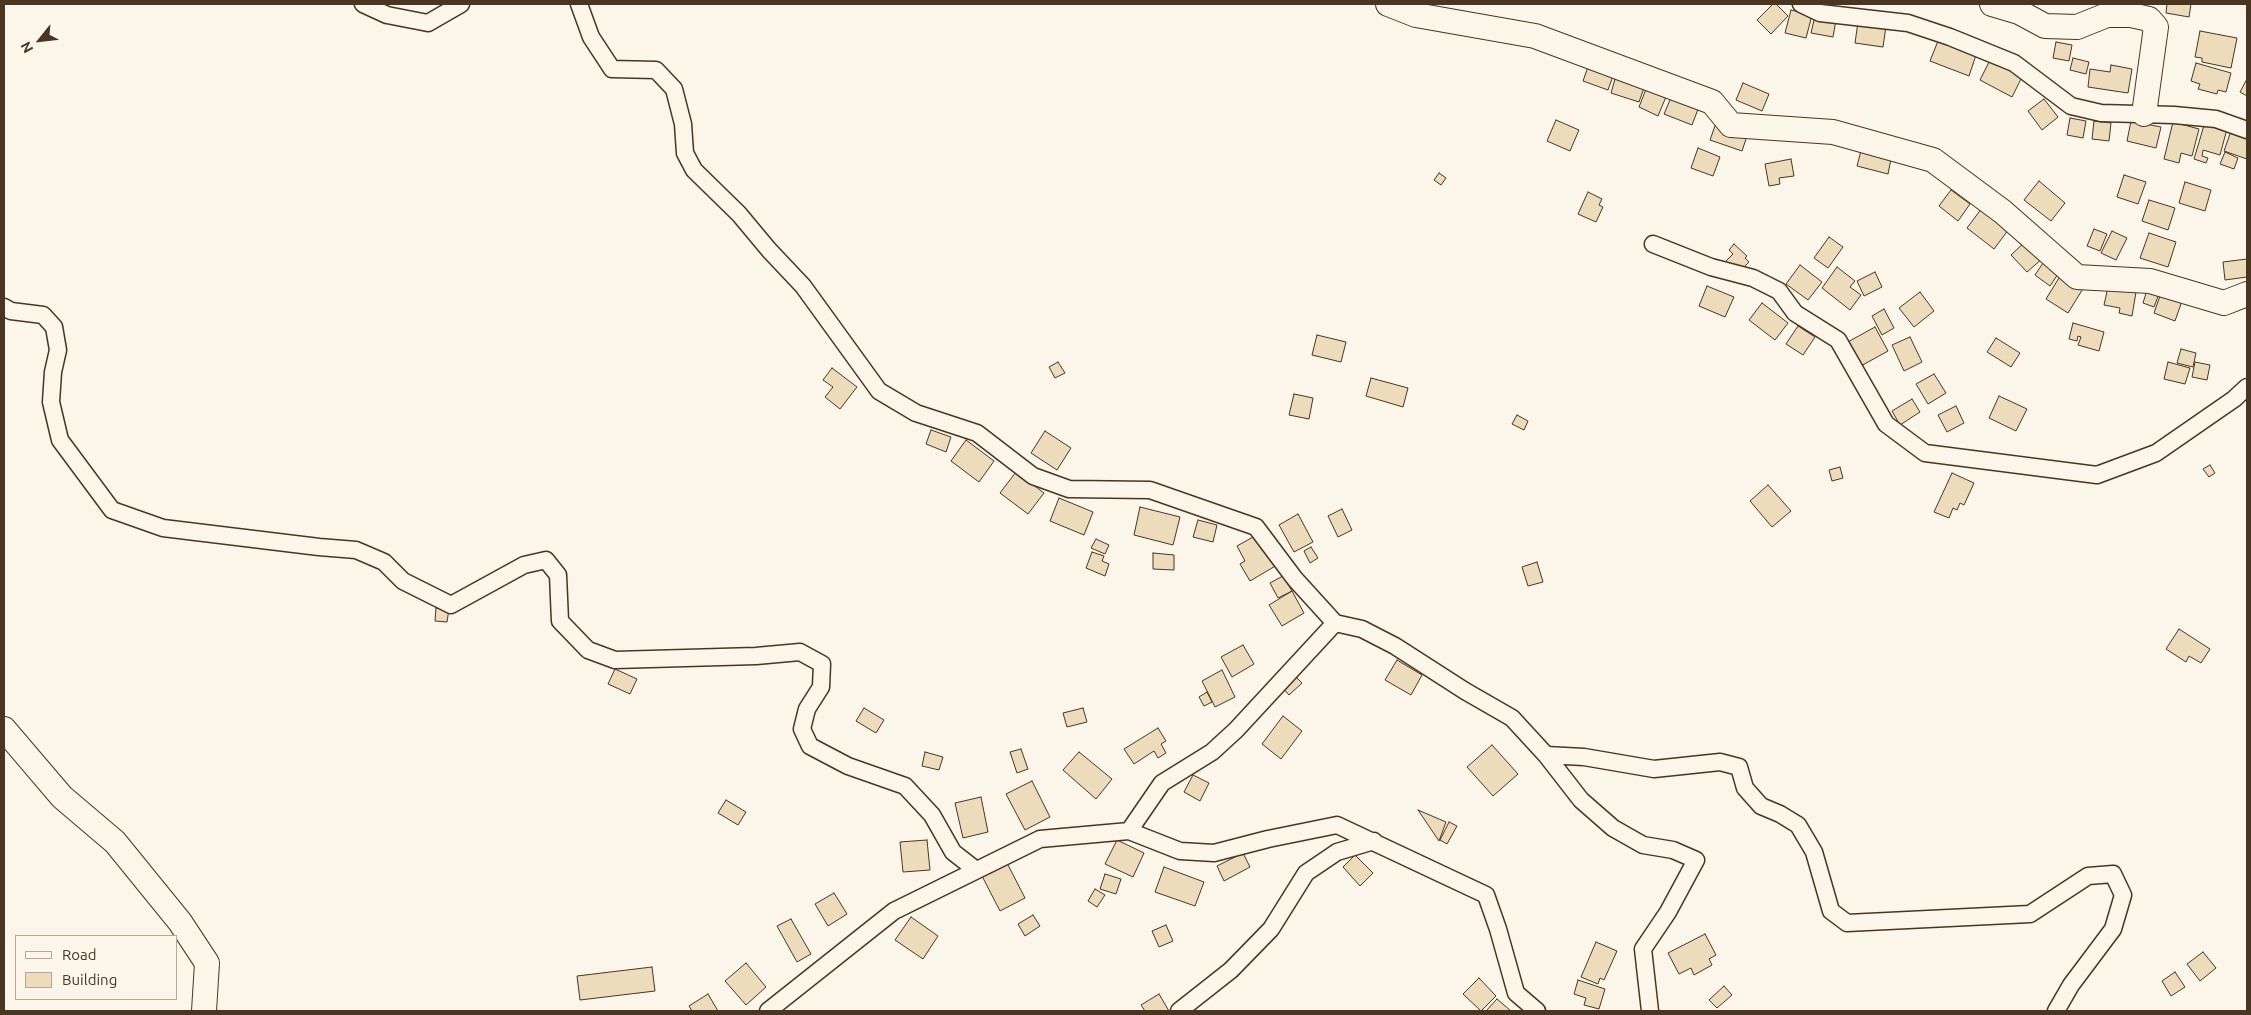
<!DOCTYPE html>
<html>
<head>
<meta charset="utf-8">
<style>
	body { margin:0 }
	#map { position:relative; width:2251px; height:1015px; overflow:hidden; background:#fbf6e9; font-family:Ubuntu,sans-serif }
	canvas { display:block }
	.frame { position:absolute; inset:0; border:5px solid #4a3520; pointer-events:none }
	.legend { position:absolute; left:15px; top:935px; width:162px; height:65px; box-sizing:border-box; background:#fbf6e9; border:1px solid #b4a999; margin:0; padding:6px 9px; list-style:none; font-size:15px; color:#4a3520 }
	.legend li { display:flex; align-items:center; gap:10px; height:25px }
	.legend b { width:25px; border:1px solid #b4a999 }
	.north { position:absolute; left:15px; top:15px; width:50px; height:50px; -webkit-text-stroke:4px #fbf6e9; paint-order:stroke; rotate:241deg; font-size:14px; font-weight:700; line-height:20px; text-align:center; color:#4a3520 }
	.north::after { content:''; display:block; margin:auto; width:18px; height:22px; background:#4a3520; clip-path:polygon(50% 0,100% 100%,50% 72%,0 100%) }
</style>
</head>
<body>
<div id="map">
<canvas width="2251" height="1015"></canvas>
<div class="frame"></div>
<ul class="legend">
<li><b style="height:6px;background:#fbf6e9"></b>Road</li>
<li><b style="height:14px;background:#ecdcbc"></b>Building</li>
</ul>
<div class="north">N</div>
</div>
<script>
const ctx = document.querySelector('canvas').getContext('2d');
ctx.lineJoin = 'round';
function paint(path, color) { ctx.fillStyle = color; ctx.fill(path, 'evenodd'); }
const toPath = rows => new Path2D(rows.map(r => 'M' + r).join(''));
function trace(path, color, width, dash) { ctx.strokeStyle = color; ctx.lineWidth = width; ctx.lineCap = dash ? 'butt' : 'round'; ctx.setLineDash(dash || []); ctx.stroke(path); }
const building = toPath([
	[1773,4,1776,4,1788,16,1771,34,1757,20,1773,4],
	[2167,4,2191,4,2189,17,2166,13,2167,4],
	[1791,10,1812,15,1806,38,1785,33,1791,10],
	[1815,16,1836,20,1833,37,1811,33,1815,16],
	[1858,22,1886,26,1883,47,1855,43,1858,22],
	[2200,31,2237,38,2231,68,2202,62,2202,58,2195,57,2200,31],
	[1938,41,1976,55,1969,76,1930,61,1938,41],
	[2056,42,2072,45,2069,61,2053,58,2056,42],
	[2073,58,2089,62,2086,74,2070,70,2073,58],
	[1990,60,2022,77,2012,97,1980,80,1990,60],
	[1590,61,1615,70,1608,90,1583,81,1590,61],
	[2196,63,2231,73,2226,92,2218,90,2217,94,2198,89,2200,84,2191,81,2196,63],
	[2111,65,2132,69,2128,93,2088,87,2090,69,2110,72,2111,65],
	[1617,72,1646,82,1639,102,1611,93,1617,72],
	[2247,79,2247,96,2240,92,2247,79],
	[1743,83,1769,94,1762,111,1736,100,1743,83],
	[1648,84,1668,92,1658,116,1639,107,1648,84],
	[1673,93,1700,104,1692,125,1664,114,1673,93],
	[2044,99,2058,117,2042,130,2028,111,2044,99],
	[2070,118,2086,121,2083,138,2067,135,2070,118],
	[1556,120,1579,130,1570,151,1547,141,1556,120],
	[1717,120,1749,130,1742,151,1710,140,1717,120],
	[2094,121,2111,123,2109,141,2092,139,2094,121],
	[2131,121,2161,127,2156,148,2127,141,2131,121],
	[2173,122,2199,129,2192,156,2181,153,2179,163,2164,159,2173,122],
	[2205,122,2227,129,2220,155,2203,150,2202,156,2208,158,2206,163,2194,159,2205,122],
	[2231,131,2247,136,2247,159,2224,151,2231,131],
	[1862,147,1892,154,1888,174,1857,166,1862,147],
	[1698,148,1720,157,1713,176,1691,168,1698,148],
	[2225,152,2238,158,2234,169,2220,164,2225,152],
	[1791,159,1794,176,1779,178,1780,184,1769,186,1765,164,1791,159],
	[1439,173,1446,178,1441,185,1434,180,1439,173],
	[2124,175,2146,182,2138,204,2117,197,2124,175],
	[2039,181,2065,203,2051,221,2024,200,2039,181],
	[2185,182,2211,190,2205,211,2179,203,2185,182],
	[1951,190,1970,204,1958,221,1939,206,1951,190],
	[1588,192,1602,199,1599,205,1603,207,1596,222,1578,214,1588,192],
	[2149,200,2175,208,2168,230,2142,221,2149,200],
	[1982,208,2009,229,1994,249,1967,228,1982,208],
	[2094,229,2107,234,2100,251,2087,246,2094,229],
	[2112,231,2127,238,2116,260,2101,253,2112,231],
	[2149,233,2176,242,2168,267,2140,258,2149,233],
	[1829,237,1843,247,1828,268,1814,258,1829,237],
	[2027,240,2043,258,2027,272,2011,255,2027,240],
	[1734,244,1747,256,1745,258,1749,262,1732,279,1728,266,1725,262,1733,254,1729,250,1734,244],
	[2247,259,2247,277,2225,280,2223,262,2247,259],
	[2045,260,2060,271,2050,286,2035,275,2045,260],
	[1800,265,1822,282,1808,300,1786,284,1800,265],
	[1837,267,1855,281,1850,287,1861,295,1850,310,1822,288,1837,267],
	[1875,272,1882,287,1864,296,1857,281,1875,272],
	[2062,273,2084,287,2068,313,2046,299,2062,273],
	[1707,286,1734,297,1725,317,1699,306,1707,286],
	[2108,287,2136,292,2132,316,2119,313,2120,308,2104,305,2108,287],
	[2147,290,2159,294,2154,307,2143,303,2147,290],
	[1920,292,1934,311,1914,327,1899,308,1920,292],
	[2161,293,2182,301,2175,321,2154,313,2161,293],
	[1762,303,1788,323,1775,340,1749,320,1762,303],
	[1884,309,1894,328,1882,335,1872,316,1884,309],
	[2073,323,2104,332,2099,351,2078,345,2081,337,2078,336,2077,341,2069,339,2073,323],
	[1798,326,1815,337,1803,355,1786,344,1798,326],
	[1875,327,1888,351,1859,367,1846,343,1875,327],
	[1317,335,1346,342,1341,362,1312,355,1317,335],
	[1910,337,1922,362,1904,371,1892,345,1910,337],
	[1996,338,2020,353,2011,367,1987,352,1996,338],
	[2181,349,2196,353,2193,367,2177,363,2181,349],
	[1058,362,1065,373,1055,378,1049,367,1058,362],
	[2168,362,2190,368,2185,384,2164,379,2168,362],
	[2195,362,2210,365,2207,380,2192,377,2195,362],
	[832,368,857,387,840,409,825,397,833,387,823,380,832,368],
	[1934,374,1946,393,1928,404,1916,384,1934,374],
	[1371,378,1408,388,1403,407,1366,396,1371,378],
	[1294,394,1313,398,1309,419,1289,415,1294,394],
	[1999,396,2027,409,2016,431,1989,418,1999,396],
	[1912,399,1920,412,1900,425,1892,411,1912,399],
	[1956,406,1964,423,1947,432,1938,415,1956,406],
	[1517,415,1528,421,1524,430,1512,424,1517,415],
	[931,430,951,437,946,452,926,444,931,430],
	[1045,431,1071,448,1057,470,1031,453,1045,431],
	[966,440,994,461,979,482,951,461,966,440],
	[2210,465,2215,473,2209,477,2203,469,2210,465],
	[1840,467,1843,478,1832,481,1829,470,1840,467],
	[1016,472,1044,493,1028,514,1000,493,1016,472],
	[1952,473,1974,483,1964,505,1960,503,1957,510,1953,508,1949,518,1934,512,1952,473],
	[1768,485,1791,511,1772,527,1750,501,1768,485],
	[1059,498,1093,512,1084,535,1050,521,1059,498],
	[1140,507,1180,517,1173,545,1134,535,1140,507],
	[1342,509,1352,530,1338,537,1328,516,1342,509],
	[1298,514,1313,542,1294,552,1279,525,1298,514],
	[1198,520,1217,525,1213,542,1193,537,1198,520],
	[1255,536,1277,565,1250,581,1240,564,1245,561,1237,546,1255,536],
	[1096,539,1109,545,1105,554,1091,548,1096,539],
	[1311,547,1318,558,1310,563,1304,551,1311,547],
	[1092,552,1104,556,1102,561,1109,564,1105,576,1086,568,1092,552],
	[1153,553,1174,555,1174,570,1153,569,1153,553],
	[1537,562,1543,582,1528,586,1522,567,1537,562],
	[1283,576,1292,591,1278,598,1270,583,1283,576],
	[1292,591,1304,613,1282,626,1269,605,1292,591],
	[436,608,449,609,447,622,435,621,436,608],
	[2179,629,2210,649,2201,663,2189,656,2186,662,2166,649,2179,629],
	[1243,645,1254,664,1232,677,1221,657,1243,645],
	[1397,660,1422,675,1411,695,1385,680,1397,660],
	[615,669,637,679,630,694,608,684,615,669],
	[1222,670,1235,697,1215,707,1202,681,1222,670],
	[1294,675,1302,683,1289,695,1281,686,1294,675],
	[1207,692,1212,702,1204,706,1199,697,1207,692],
	[864,708,884,720,876,733,856,721,864,708],
	[1083,708,1087,722,1067,727,1063,713,1083,708],
	[1283,716,1302,731,1281,759,1262,744,1283,716],
	[1158,728,1166,741,1161,744,1166,753,1158,758,1154,751,1134,764,1124,749,1158,728],
	[1492,745,1518,774,1493,796,1467,767,1492,745],
	[1021,749,1028,769,1017,773,1010,752,1021,749],
	[925,752,943,757,939,770,922,766,925,752],
	[1079,752,1112,779,1096,799,1063,770,1079,752],
	[1193,775,1209,783,1200,801,1184,792,1193,775],
	[1032,781,1050,817,1025,830,1006,794,1032,781],
	[981,797,988,832,963,838,955,803,981,797],
	[726,800,746,812,738,825,718,813,726,800],
	[1418,810,1446,822,1439,841,1418,810],
	[1449,822,1457,826,1447,844,1440,840,1449,822],
	[927,840,930,870,903,872,900,842,927,840],
	[1117,840,1144,853,1133,877,1105,864,1117,840],
	[1243,853,1250,867,1224,881,1217,866,1243,853],
	[1355,855,1373,873,1360,886,1343,867,1355,855],
	[1007,863,1025,898,1000,911,982,876,1007,863],
	[1164,867,1204,882,1195,906,1155,892,1164,867],
	[1105,874,1121,879,1116,894,1100,889,1105,874],
	[1095,889,1105,895,1097,907,1088,901,1095,889],
	[834,893,847,914,828,926,815,904,834,893],
	[1033,915,1040,926,1025,936,1018,924,1033,915],
	[911,917,938,936,923,959,895,940,911,917],
	[791,919,811,954,797,962,777,926,791,919],
	[1166,925,1173,941,1159,947,1152,931,1166,925],
	[1705,934,1716,955,1709,959,1712,965,1694,975,1691,968,1679,974,1668,953,1705,934],
	[1596,942,1617,951,1604,980,1600,978,1598,984,1581,977,1596,942],
	[2203,952,2216,968,2200,981,2187,964,2203,952],
	[746,963,766,987,746,1005,725,981,746,963],
	[652,967,655,991,580,1000,577,976,652,967],
	[2175,972,2185,987,2171,996,2162,981,2175,972],
	[1479,978,1496,996,1481,1011,1463,994,1479,978],
	[1578,980,1605,989,1599,1009,1584,1005,1586,998,1574,994,1578,980],
	[1724,986,1732,995,1717,1008,1709,1000,1724,986],
	[708,994,718,1011,692,1011,689,1006,708,994],
	[1159,994,1169,1011,1145,1011,1141,1005,1159,994],
	[1497,999,1511,1011,1486,1011,1497,999]
]);
paint(building, '#ecdcbc');
trace(building, '#4a3520', 1);
const street = toPath([
	[363,4,387,15,428,23,461,4],
	[579,4,591,37,612,69,656,70,674,89,683,124,685,153,694,170,739,214,769,250,803,286,879,391,916,413,977,433,1033,476,1069,489,1150,490,1256,527,1295,579,1335,623,1362,629,1395,646,1465,691,1512,718,1546,755,1581,800,1613,828,1643,845,1673,850,1696,860,1668,912,1643,949,1650,1011],
	[1801,4,1820,13,1908,23,1950,37,2014,63,2071,106,2101,113,2174,115,2216,119,2247,130],
	[1653,244,1711,267,1753,278,1779,291,1795,313,1838,340,1886,424,1925,453,2097,475,2156,453,2234,399,2247,387],
	[4,307,11,311,43,315,54,327,58,350,53,372,51,402,60,440,112,510,163,528,319,547,356,550,384,562,403,581,451,605,524,565,546,560,558,575,560,621,588,650,615,660,756,656,800,652,822,664,821,687,807,709,802,729,810,746,848,766,905,786,932,815,953,852,976,870],
	[1546,755,1584,757,1654,769,1720,762,1739,767,1745,788,1761,806,1780,814,1798,825,1814,852,1831,911,1847,923,2030,914,2088,876,2113,874,2123,895,2113,929,2071,985,2056,1011],
	[1129,831,1162,783,1212,752,1236,730,1335,623],
	[768,1011,894,911,1040,839,1129,831,1180,851,1214,853,1268,839,1337,825,1486,895,1498,929,1516,993,1537,1011],
	[1179,1011,1231,970,1271,929,1306,873,1337,852,1374,841]
]);
const secondary = toPath([
	[1388,4,1416,15,1535,36,1712,102,1731,125,1833,132,1933,160,2003,212,2077,277,2150,281,2224,303,2247,294],
	[1992,4,2019,12,2045,26,2077,27,2107,15,2131,15,2149,19,2156,27,2144,114],
	[4,729,62,797,115,842,180,922,207,963,204,1011]
]);
trace(street, '#4a3520', 19);
trace(secondary, '#4a3520', 26);
trace(street, '#fbf6e9', 16);
trace(secondary, '#fbf6e9', 24);
</script>
</body>
</html>
